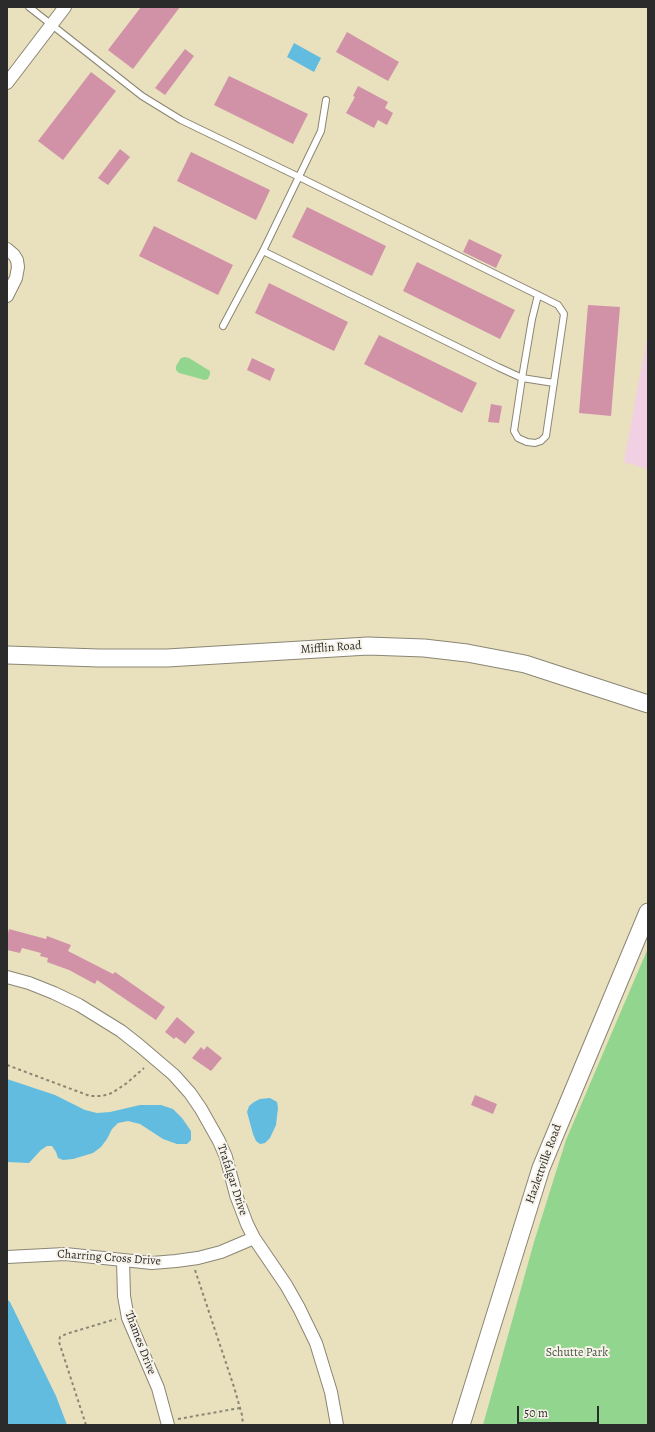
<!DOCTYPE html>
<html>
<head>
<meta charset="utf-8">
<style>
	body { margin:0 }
	#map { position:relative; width:655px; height:1432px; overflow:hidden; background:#e9e0bd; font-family:Alegreya,serif }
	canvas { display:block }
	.frame { position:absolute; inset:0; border:8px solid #2b2b2b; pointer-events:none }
	.scale { position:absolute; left:517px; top:1406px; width:82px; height:18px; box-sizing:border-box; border:2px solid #2b2b2b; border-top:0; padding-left:5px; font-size:12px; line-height:14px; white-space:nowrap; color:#2b2b2b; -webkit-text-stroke:3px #f7f3e8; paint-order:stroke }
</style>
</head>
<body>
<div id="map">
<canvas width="655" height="1432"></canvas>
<div class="frame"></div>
<div class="scale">50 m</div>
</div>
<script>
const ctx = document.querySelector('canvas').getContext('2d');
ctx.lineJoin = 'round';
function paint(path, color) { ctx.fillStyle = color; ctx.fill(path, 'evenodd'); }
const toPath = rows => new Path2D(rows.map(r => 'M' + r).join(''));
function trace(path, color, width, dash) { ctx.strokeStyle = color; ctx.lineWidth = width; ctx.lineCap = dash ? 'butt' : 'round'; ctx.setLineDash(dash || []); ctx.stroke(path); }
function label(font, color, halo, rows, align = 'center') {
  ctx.font = font + ' Alegreya,serif'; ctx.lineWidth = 4; ctx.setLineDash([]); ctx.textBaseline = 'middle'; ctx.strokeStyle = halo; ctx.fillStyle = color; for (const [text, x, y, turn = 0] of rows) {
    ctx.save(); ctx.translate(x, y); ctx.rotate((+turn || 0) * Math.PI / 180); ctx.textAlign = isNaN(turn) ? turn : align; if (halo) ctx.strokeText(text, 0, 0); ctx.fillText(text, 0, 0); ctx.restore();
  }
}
paint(toPath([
	[648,331,648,469,624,462]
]), '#f1d0e4');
paint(toPath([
	[185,357,189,358,210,371,210,374,208,379,205,380,179,373,176,370,176,366,181,358],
	[648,948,648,1425,483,1425,534,1242,566,1140]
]), '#92d58e');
paint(toPath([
	[294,43,321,58,314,72,287,57],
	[7,1079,55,1095,85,1110,97,1113,110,1112,140,1105,161,1105,173,1109,182,1118,191,1131,191,1140,187,1144,177,1144,163,1139,140,1124,128,1121,118,1123,112,1129,107,1139,101,1147,93,1153,73,1159,63,1160,58,1158,56,1152,52,1146,47,1146,41,1150,29,1163,7,1162],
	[270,1098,277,1102,278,1108,276,1125,270,1138,265,1143,260,1144,256,1141,253,1134,247,1112,249,1106,254,1102,260,1099],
	[7,1299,10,1302,56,1396,67,1425,7,1425]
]), '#62bce0');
paint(toPath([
	[141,7,180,7,133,69,108,50],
	[347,32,399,62,388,81,336,52],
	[185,49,194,56,165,95,155,88],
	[91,72,116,91,63,160,38,141],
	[229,76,308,114,293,144,214,105],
	[358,86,388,102,385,108,393,113,387,125,378,120,374,128,346,113,355,97,353,96],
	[120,149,130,157,108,185,98,178],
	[191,152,270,190,256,220,177,181],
	[307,207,386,246,372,276,292,237],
	[154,226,233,265,218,295,139,256],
	[469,239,502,255,496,268,463,252],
	[417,262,515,310,500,339,403,291],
	[269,283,348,322,334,351,255,313],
	[588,305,620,307,611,416,579,413],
	[379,335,477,383,462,413,364,364],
	[252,358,275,369,270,381,247,370],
	[491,404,502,406,499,423,488,422],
	[9,929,46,939,47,936,71,945,68,951,113,974,115,972,165,1007,156,1020,97,980,95,984,69,970,47,962,48,958,40,956,41,953,22,948,20,953,7,950,7,938],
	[177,1017,195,1032,185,1044,176,1037,174,1039,165,1032],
	[207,1046,222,1058,211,1071,192,1058,201,1047,204,1050],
	[475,1095,497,1104,493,1114,471,1105]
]), '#d192a8');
const service = toPath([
	[29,7,142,96,181,120,299,177,538,295,558,305,564,314,546,436,541,441,535,443,527,442,518,438,514,431,522,378,532,319,538,295],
	[263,251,498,367,522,378,554,383],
	[223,326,263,251,321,131,326,100]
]);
const minor = toPath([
	[7,83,65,7],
	[7,249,14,255,17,260,18,267,16,278,7,296],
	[7,977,29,983,54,993,79,1005,121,1031,140,1046,174,1075,190,1093,201,1109,219,1141,226,1157,236,1195,247,1224,254,1238,286,1285,299,1308,316,1343,331,1392,337,1425],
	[7,1257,65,1254,152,1263,176,1261,198,1258,221,1252,254,1238],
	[123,1260,124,1296,128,1318,158,1388,168,1425]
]);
const secondary = toPath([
	[7,655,99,658,167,658,368,646,424,648,467,653,525,664,648,704],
	[461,1425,541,1168,648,912]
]);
trace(service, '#8a8674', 8);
trace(minor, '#8a8674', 14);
trace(secondary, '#8a8674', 19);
trace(toPath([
	[7,1065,90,1096,102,1096,112,1093,127,1083,144,1068],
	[195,1270,234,1387,242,1415,243,1425],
	[178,1419,240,1408],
	[86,1425,59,1342,60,1337,66,1334,116,1319]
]), '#8a8674', 2, [3, 3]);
trace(service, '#fff', 6);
trace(minor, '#fff', 12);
trace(secondary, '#fff', 17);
label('12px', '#2b2b2b', '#f7f3e8', [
	["Mifflin Road",331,648,-4],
	["Hazlettville Road",544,1164,-70],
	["Trafalgar Drive",232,1180,72],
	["Charring Cross Drive",109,1258,4],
	["Thames Drive",140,1343,69]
]);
label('12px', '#455644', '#f7f3e8', [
	["Schutte Park",577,1353]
]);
</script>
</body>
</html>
